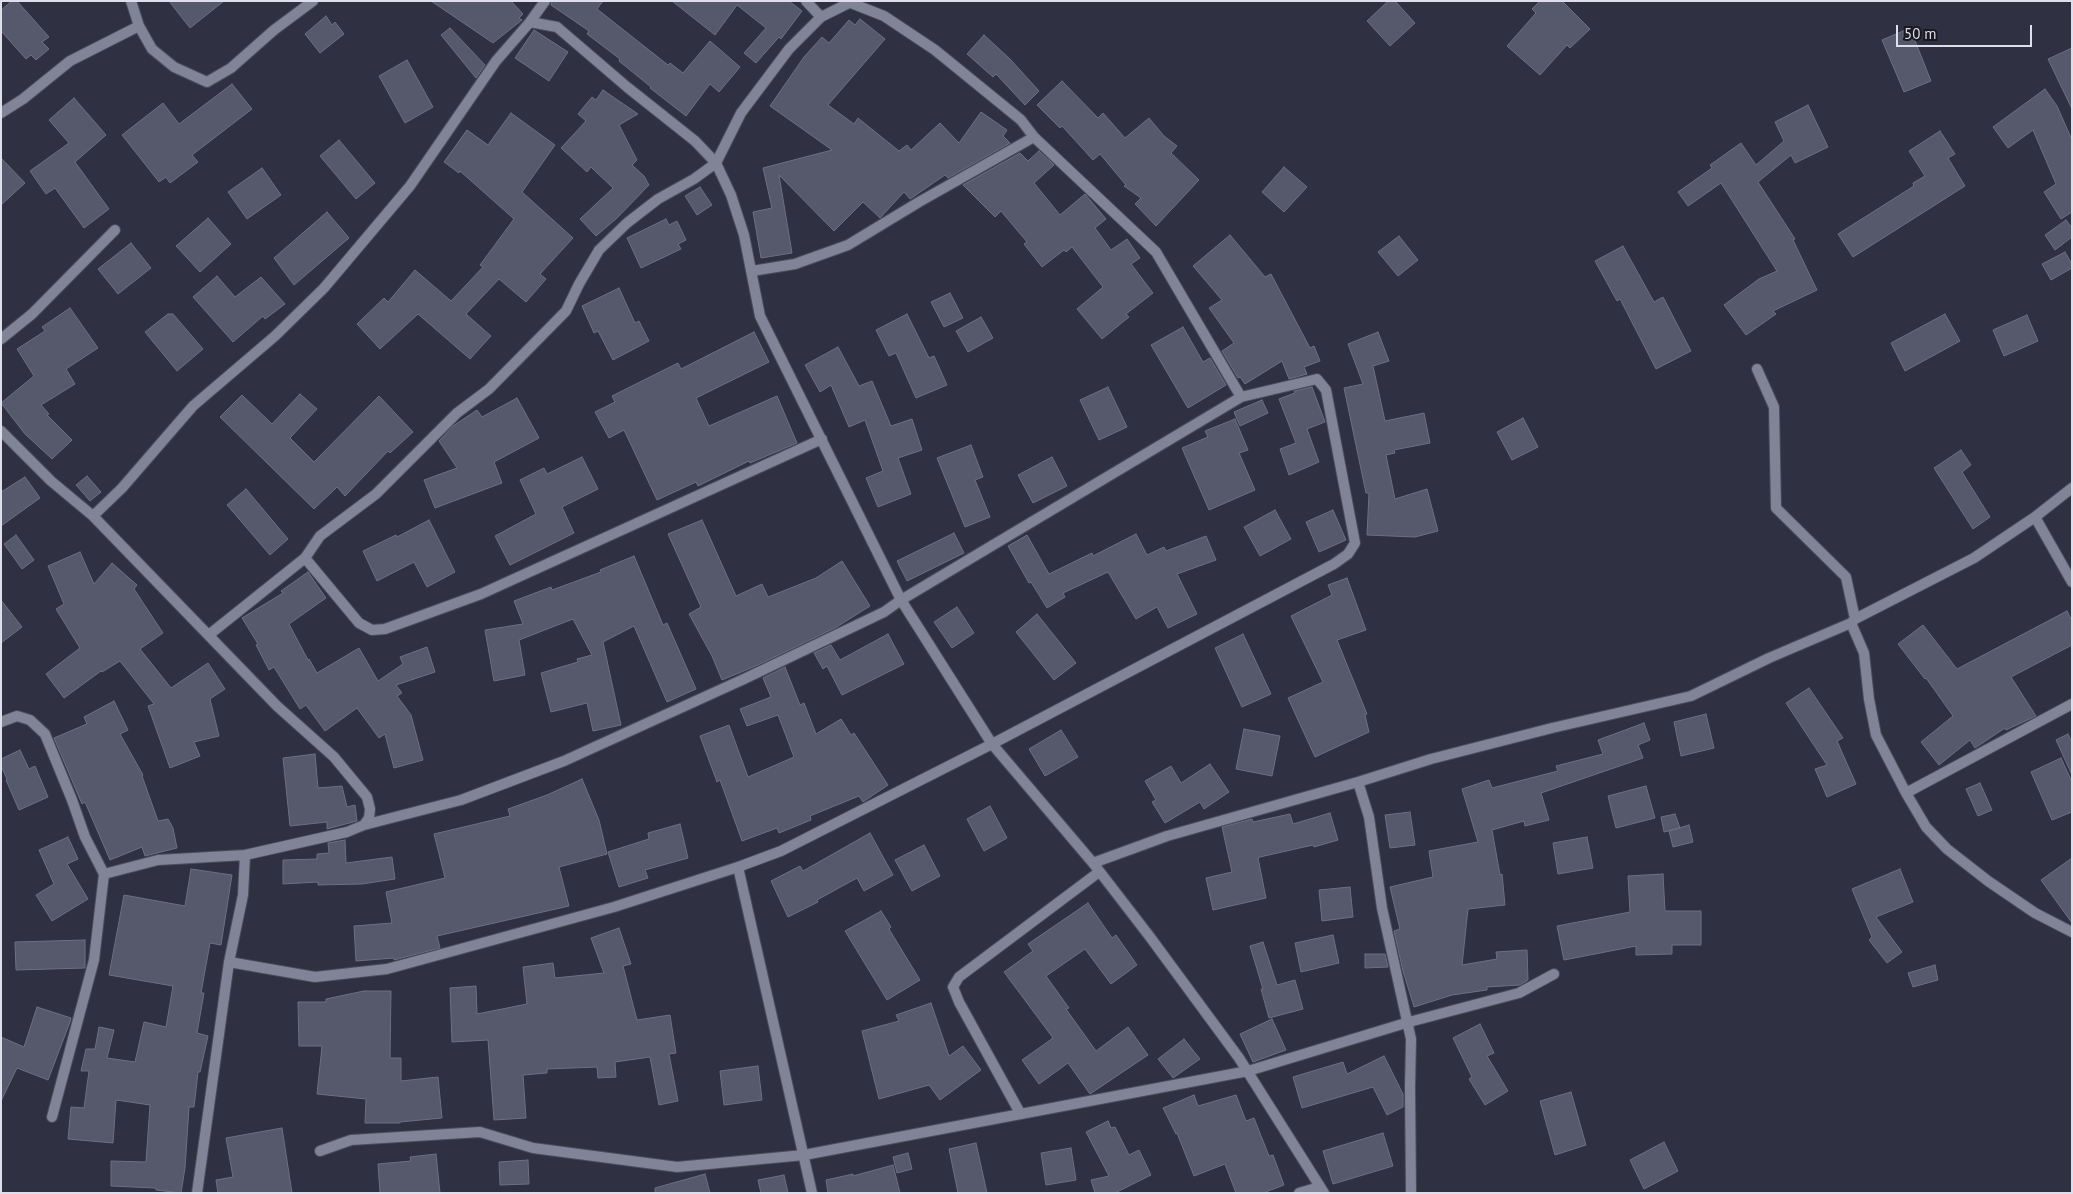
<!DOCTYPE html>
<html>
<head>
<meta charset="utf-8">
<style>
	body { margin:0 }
	#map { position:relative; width:2073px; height:1194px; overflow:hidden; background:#2f3041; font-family:"PT Sans",sans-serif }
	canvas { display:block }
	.frame { position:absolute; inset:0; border:2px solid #dedfeb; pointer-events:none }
	.scale { position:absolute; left:1896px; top:25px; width:136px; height:22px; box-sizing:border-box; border:2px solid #dedfeb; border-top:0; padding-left:6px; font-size:15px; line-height:18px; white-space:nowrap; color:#dedfeb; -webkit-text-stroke:4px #181921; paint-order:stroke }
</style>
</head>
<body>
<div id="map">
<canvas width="2073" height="1194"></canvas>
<div class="frame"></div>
<div class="scale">50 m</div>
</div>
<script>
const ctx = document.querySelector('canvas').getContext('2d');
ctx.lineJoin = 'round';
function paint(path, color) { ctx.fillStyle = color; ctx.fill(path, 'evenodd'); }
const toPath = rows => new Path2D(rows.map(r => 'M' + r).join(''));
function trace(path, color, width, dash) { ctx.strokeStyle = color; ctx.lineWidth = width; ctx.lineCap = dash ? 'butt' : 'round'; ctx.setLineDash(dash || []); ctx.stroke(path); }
const building = toPath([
	[12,1,17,1,49,37,42,42,49,49,36,60,31,55,26,59,1,31,1,10,12,1],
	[169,1,224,1,190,28,169,1],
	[431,1,511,1,523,14,519,18,522,20,493,43,431,1],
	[552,1,603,1,597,9,668,65,670,63,683,73,710,41,740,67,719,92,710,84,686,116,650,88,651,87,619,61,620,59,587,34,589,31,551,5,552,1],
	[672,1,789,1,802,11,781,39,779,37,756,63,744,53,766,28,737,5,715,35,672,1],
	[1388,1,1395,1,1415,23,1390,46,1367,21,1388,1],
	[1540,1,1562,1,1590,29,1570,48,1567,45,1540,75,1507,46,1536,13,1532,9,1540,1],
	[326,16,332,25,335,22,344,34,320,53,305,34,326,16],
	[860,19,885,39,828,105,854,124,858,118,899,151,907,145,911,150,940,123,959,143,981,112,1007,130,1003,136,1010,143,948,178,945,175,910,199,904,192,880,218,863,202,834,231,779,175,792,253,761,258,753,212,772,208,763,168,832,150,770,106,804,57,822,37,829,43,849,20,855,25,860,19],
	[450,28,485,65,476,78,441,35,450,28],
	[1910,28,1931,81,1904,92,1882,40,1910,28],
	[534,30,568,52,549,81,515,58,534,30],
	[984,35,1010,59,1039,91,1025,105,996,74,993,77,967,54,984,35],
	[2072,48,2072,109,2048,59,2072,48],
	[407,60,433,107,405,123,379,76,407,60],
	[1062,81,1098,118,1103,113,1125,138,1149,118,1164,136,1177,146,1171,153,1199,180,1156,226,1135,204,1141,198,1124,186,1126,185,1100,154,1093,160,1062,126,1060,128,1037,105,1062,81],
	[232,84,252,109,192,155,198,162,170,183,166,177,159,182,122,135,163,103,179,124,232,84],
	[2045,89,2057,106,2072,140,2072,212,2061,219,2044,192,2056,184,2033,130,2008,148,1993,127,2045,89],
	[603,90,638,114,619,125,637,160,632,165,644,176,649,185,617,218,596,236,580,219,613,188,591,167,587,172,561,148,586,121,578,114,592,97,596,100,603,90],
	[74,98,106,135,75,162,109,209,84,228,55,188,46,194,30,171,69,143,49,120,74,98],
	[1808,105,1828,147,1795,163,1791,155,1758,182,1795,239,1793,240,1817,290,1773,311,1776,314,1746,335,1724,305,1759,279,1777,271,1721,183,1688,206,1678,192,1712,168,1710,165,1741,143,1756,165,1784,141,1775,122,1808,105],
	[511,113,555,145,522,192,573,238,540,274,546,279,526,302,499,279,466,314,491,336,470,359,418,314,380,349,357,324,384,298,388,302,415,270,451,301,483,267,480,265,514,219,460,171,459,173,444,162,467,130,488,145,511,113],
	[1940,131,1955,154,1948,158,1965,186,1853,257,1838,234,1914,186,1913,183,1925,176,1909,151,1940,131],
	[339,140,375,183,356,199,320,156,339,140],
	[1039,151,1054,165,1034,183,1060,215,1085,194,1106,219,1095,228,1111,250,1127,239,1140,258,1131,264,1153,293,1126,314,1129,317,1102,339,1077,309,1103,287,1072,247,1066,252,1064,250,1042,267,1024,244,1027,242,1001,211,995,217,963,185,1020,153,1028,161,1039,151],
	[1,158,25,183,1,205,1,158],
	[1284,167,1307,187,1284,212,1262,192,1284,167],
	[262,168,281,195,247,219,228,192,262,168],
	[700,187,712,205,697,215,685,196,700,187],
	[327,212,349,238,294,285,274,258,327,212],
	[208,218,231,244,200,272,176,246,208,218],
	[666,219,669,225,677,221,686,240,678,244,681,249,641,268,627,238,666,219],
	[2066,220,2072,228,2072,237,2055,250,2045,235,2066,220],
	[1230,235,1265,277,1271,274,1310,348,1314,346,1320,361,1304,367,1307,374,1289,379,1282,361,1245,384,1240,377,1238,378,1222,351,1234,343,1209,308,1222,300,1193,266,1230,235],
	[1399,236,1418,260,1398,276,1378,252,1399,236],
	[131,243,151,268,118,294,98,269,131,243],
	[1623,246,1654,302,1663,297,1691,351,1656,369,1620,299,1617,301,1595,261,1623,246],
	[2065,252,2072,264,2072,268,2051,280,2042,264,2065,252],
	[217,276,235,297,261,277,285,304,265,319,263,316,233,342,193,297,217,276],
	[619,288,635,323,639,321,649,341,613,360,598,331,594,333,582,306,619,288],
	[950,293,963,318,944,327,931,302,950,293],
	[70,308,98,348,66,369,75,384,41,405,49,414,47,415,72,440,52,459,25,434,1,403,34,376,17,349,45,331,42,327,70,308],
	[168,314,173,314,203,349,177,371,145,332,168,314],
	[907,314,929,358,934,356,947,385,916,398,896,353,889,356,876,330,907,314],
	[1945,314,1960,341,1905,371,1891,343,1945,314],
	[2027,315,2038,341,2004,356,1993,330,2027,315],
	[981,317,993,338,968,352,956,331,981,317],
	[1183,327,1203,362,1210,358,1226,385,1188,408,1151,345,1183,327],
	[754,332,769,362,696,398,709,426,777,396,797,443,750,463,749,461,698,486,696,482,657,500,624,430,609,438,595,412,615,402,612,396,678,363,681,369,754,332],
	[1378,332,1389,361,1373,366,1385,421,1424,413,1430,443,1394,450,1395,453,1386,455,1395,499,1427,489,1438,531,1415,537,1367,535,1369,493,1366,493,1344,388,1363,384,1348,344,1378,332],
	[838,347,859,386,872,381,891,426,912,419,922,450,898,458,911,494,878,507,866,478,883,471,865,420,849,427,831,385,820,392,805,365,838,347],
	[1108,387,1127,427,1099,440,1080,400,1108,387],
	[1312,387,1325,422,1307,429,1319,462,1289,475,1280,449,1296,443,1279,399,1295,393,1294,391,1312,387],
	[300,394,317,409,290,438,314,462,379,396,413,432,390,453,388,451,345,496,337,487,314,509,220,417,242,395,272,424,300,394],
	[517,398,539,438,494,462,502,483,435,508,424,480,457,468,439,441,453,426,477,410,482,417,517,398],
	[1262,400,1268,413,1240,426,1234,412,1262,400],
	[1523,418,1538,447,1512,460,1497,432,1523,418],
	[1235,419,1248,450,1239,453,1255,490,1209,510,1182,448,1208,437,1205,431,1235,419],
	[971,445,983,477,975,480,990,517,965,527,937,458,971,445],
	[1961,450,1971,465,1962,472,1990,517,1973,529,1934,468,1961,450],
	[582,457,598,489,562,507,574,533,510,565,495,536,536,514,520,480,544,468,547,474,582,457],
	[1052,457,1067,486,1033,503,1018,475,1052,457],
	[87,476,101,492,90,501,76,485,87,476],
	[25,477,40,498,1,526,1,492,25,477],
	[246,489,288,539,270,555,227,505,246,489],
	[1275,510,1291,539,1260,556,1244,527,1275,510],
	[1333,510,1346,540,1319,552,1306,522,1333,510],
	[429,520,455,572,427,587,414,562,377,581,363,551,396,535,397,537,429,520],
	[702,520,736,596,762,584,768,597,816,578,842,561,870,606,835,628,758,665,722,680,712,656,689,614,701,607,668,534,702,520],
	[954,533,964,553,907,581,897,561,954,533],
	[1136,534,1147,555,1164,547,1166,551,1206,536,1216,560,1177,574,1197,614,1168,628,1157,607,1136,619,1108,572,1063,593,1065,597,1047,608,1031,582,1029,583,1008,546,1027,535,1049,574,1092,553,1093,556,1136,534],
	[16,535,34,560,22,569,4,544,16,535],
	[80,552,94,584,112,563,137,585,134,589,163,633,140,649,171,688,208,663,225,689,210,699,219,736,194,742,200,756,170,768,148,706,154,704,120,661,102,672,101,671,64,698,46,674,80,648,56,609,64,604,48,566,80,552],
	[634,556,663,625,667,623,696,689,667,702,634,626,603,642,621,725,593,731,587,703,551,712,541,673,578,662,577,659,592,655,573,619,519,640,525,675,494,681,485,630,523,624,514,601,551,587,552,590,601,572,600,570,634,556],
	[308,572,326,598,289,624,308,660,309,659,317,673,359,648,378,681,403,664,400,657,427,647,435,672,396,685,402,693,397,696,411,715,423,760,394,768,385,734,379,738,357,708,325,731,306,705,300,709,274,667,269,670,256,645,258,644,242,618,283,593,281,591,308,572],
	[1347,578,1366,630,1337,640,1367,714,1365,715,1369,732,1315,757,1288,698,1323,682,1291,616,1332,595,1328,585,1347,578],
	[1,600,22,627,1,643,1,600],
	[957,607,974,633,952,648,934,622,957,607],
	[2067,611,2072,621,2072,645,2011,677,2036,716,2006,730,2005,728,1975,748,1970,740,1939,765,1921,742,1953,716,1926,678,1925,679,1898,644,1923,625,1957,669,2067,611],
	[1037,614,1076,663,1054,680,1016,632,1037,614],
	[888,634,904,664,842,695,827,666,823,669,814,653,831,645,840,660,888,634],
	[1243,634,1271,694,1242,707,1215,648,1243,634],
	[785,667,800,705,804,703,816,734,841,719,851,735,854,733,888,785,863,802,859,796,810,816,811,820,779,833,777,828,742,841,720,780,717,782,700,736,729,725,748,777,794,757,778,715,747,726,740,709,771,697,763,678,785,667],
	[1809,688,1843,738,1837,741,1856,784,1827,797,1815,769,1827,765,1786,703,1809,688],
	[114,701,128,730,120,734,143,775,142,776,158,821,168,819,173,828,177,848,145,856,142,847,110,860,85,802,82,804,54,738,87,724,84,717,114,701],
	[1706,714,1714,748,1681,756,1674,722,1706,714],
	[1644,723,1650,740,1638,745,1643,758,1541,793,1549,820,1525,826,1524,821,1492,830,1500,875,1502,874,1505,905,1468,909,1462,965,1497,959,1496,952,1527,950,1528,980,1520,985,1487,987,1487,990,1452,995,1414,1007,1403,971,1394,931,1400,929,1390,887,1433,877,1429,851,1478,842,1462,789,1489,780,1492,788,1558,771,1556,766,1603,754,1598,740,1644,723],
	[1244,729,1280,736,1272,776,1236,769,1244,729],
	[1061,730,1078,757,1045,776,1029,749,1061,730],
	[2068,734,2072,742,2072,775,2056,740,2068,734],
	[20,750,29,769,35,766,48,797,19,810,6,780,7,779,1,766,1,759,20,750],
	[315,754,318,788,342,786,347,807,355,805,357,821,327,829,327,822,290,826,283,758,315,754],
	[2061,758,2072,782,2072,812,2052,820,2031,772,2061,758],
	[1210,764,1229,792,1204,809,1200,802,1165,823,1152,802,1156,800,1145,781,1171,766,1181,783,1210,764],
	[582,779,599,820,607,854,559,867,569,906,437,936,440,948,394,960,394,958,356,961,354,926,392,923,386,892,445,878,434,834,510,816,508,809,547,795,582,779],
	[1980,783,1992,810,1978,816,1966,789,1980,783],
	[1646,786,1655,818,1616,828,1608,796,1646,786],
	[990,806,1007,838,984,851,967,819,990,806],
	[1410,812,1415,845,1390,848,1385,815,1410,812],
	[1330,813,1338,840,1314,847,1313,845,1260,857,1258,858,1266,898,1213,910,1206,878,1232,872,1222,827,1252,819,1253,822,1290,814,1293,824,1330,813],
	[1675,814,1680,828,1664,832,1661,817,1675,814],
	[680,824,688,858,645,870,648,878,619,887,608,852,649,839,648,833,680,824],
	[1689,825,1693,842,1673,847,1669,831,1689,825],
	[870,833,893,875,864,891,857,878,817,900,818,902,788,917,771,881,800,866,803,871,870,833],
	[68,837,78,859,67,864,88,899,52,921,36,895,54,884,39,850,68,837],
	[1587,837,1593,868,1558,874,1553,843,1587,837],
	[345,840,346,863,392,857,395,879,362,884,318,885,318,882,283,884,283,860,317,859,317,854,329,853,328,843,345,840],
	[924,845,940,876,912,891,895,860,924,845],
	[2072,858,2072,923,2041,880,2072,858],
	[191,869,232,875,221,945,210,943,201,993,204,993,197,1033,208,1036,200,1072,198,1072,194,1107,189,1107,185,1168,181,1193,156,1190,156,1188,111,1186,111,1161,146,1162,150,1105,116,1100,113,1143,68,1139,71,1107,84,1108,89,1071,81,1071,86,1049,95,1049,99,1027,114,1030,107,1058,135,1062,144,1022,166,1027,173,986,109,975,124,895,185,906,191,869],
	[1900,869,1913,902,1876,917,1902,952,1887,963,1869,940,1872,937,1852,889,1900,869],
	[1663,874,1665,911,1701,911,1701,945,1672,945,1672,954,1636,955,1636,946,1564,960,1557,926,1630,912,1628,876,1663,874],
	[1350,887,1353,917,1322,921,1319,890,1350,887],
	[1088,903,1112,938,1116,935,1137,965,1111,984,1085,949,1046,976,1069,1008,1066,1009,1096,1051,1128,1027,1148,1055,1090,1094,1068,1063,1039,1084,1022,1060,1053,1038,1004,972,1033,951,1028,944,1088,903],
	[881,911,891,927,889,929,920,980,887,1000,845,931,881,911],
	[619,928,631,964,623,966,637,1020,670,1015,676,1053,669,1054,678,1101,659,1105,650,1057,615,1062,616,1077,598,1078,597,1067,547,1069,547,1073,523,1075,526,1118,494,1120,488,1040,452,1042,450,988,476,986,477,1014,527,1004,523,967,553,963,555,978,604,973,591,938,619,928],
	[1333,935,1339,963,1301,972,1295,943,1333,935],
	[85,940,85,968,16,970,15,942,85,940],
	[1263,942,1277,985,1295,980,1303,1009,1269,1018,1261,989,1263,989,1250,946,1263,942],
	[1365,954,1385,954,1388,967,1365,968,1365,954],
	[1935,965,1938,980,1913,987,1908,973,1935,965],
	[364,991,391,991,390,1058,401,1058,401,1081,438,1077,442,1118,400,1122,400,1123,365,1123,366,1099,317,1094,322,1046,299,1046,298,1002,326,1002,326,999,364,991],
	[931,1003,949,1056,963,1046,981,1070,940,1100,929,1085,879,1099,862,1031,899,1021,896,1015,931,1003],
	[37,1007,71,1018,70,1022,48,1080,17,1068,1,1101,1,1037,24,1047,37,1007],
	[1272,1019,1286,1050,1253,1062,1240,1034,1272,1019],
	[1480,1024,1494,1053,1487,1056,1508,1091,1485,1105,1469,1079,1472,1077,1453,1038,1480,1024],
	[1184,1039,1200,1059,1173,1078,1158,1059,1184,1039],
	[1384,1056,1403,1094,1403,1107,1387,1115,1373,1087,1302,1108,1293,1077,1343,1062,1347,1074,1384,1056],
	[758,1066,762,1100,724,1105,720,1071,758,1066],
	[1571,1092,1586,1145,1555,1155,1540,1101,1571,1092],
	[1194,1095,1198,1106,1236,1095,1246,1121,1254,1118,1269,1156,1273,1155,1284,1185,1263,1193,1236,1193,1225,1164,1194,1176,1177,1133,1176,1134,1163,1108,1194,1095],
	[1108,1121,1111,1128,1115,1127,1129,1155,1139,1150,1151,1175,1115,1193,1095,1193,1091,1180,1109,1176,1086,1132,1108,1121],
	[282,1128,292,1193,218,1193,216,1180,233,1177,226,1138,282,1128],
	[1383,1133,1393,1166,1333,1184,1323,1151,1383,1133],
	[1664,1142,1678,1171,1644,1189,1630,1160,1664,1142],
	[976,1143,987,1193,958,1193,949,1149,976,1143],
	[1071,1148,1076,1180,1046,1185,1041,1153,1071,1148],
	[908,1153,912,1169,897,1173,893,1157,908,1153],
	[436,1154,440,1193,380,1193,378,1164,411,1161,410,1157,436,1154],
	[528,1160,529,1184,500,1185,499,1162,528,1160],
	[893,1165,900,1193,828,1193,826,1180,853,1174,853,1176,893,1165],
	[705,1174,710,1193,655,1193,655,1188,705,1174],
	[784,1175,788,1193,761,1193,758,1180,784,1175]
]);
paint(building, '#56586b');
trace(building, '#6d6f83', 1);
const minor = toPath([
	[806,1,821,17,789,49,741,113,716,163,731,195,744,235,760,316,901,600,992,744,1093,863,1150,937,1239,1058,1324,1193],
	[851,3,884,16,935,50,1021,120,1034,137],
	[821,17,853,1],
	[139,26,152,49,174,67,207,82,231,68,274,30,313,1],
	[1,113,23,99,70,61,139,26,131,1],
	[752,271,795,264,848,245,919,202,1034,137,1156,252,1241,397],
	[1,339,32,314,115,230],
	[1757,369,1774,407,1776,508,1846,577,1855,619],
	[1,431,51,481,93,516,277,706,334,757,367,797,370,809,369,818,364,825,347,832,245,855,158,860,104,874,94,960,52,1117],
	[93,516,122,488,193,406,275,336,324,288,410,186,496,61,530,22,545,1],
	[2035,517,2072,582],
	[305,558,320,536,376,494,457,413,489,389,566,311,579,284,599,250,627,223,658,199,694,179,716,163,695,141,627,87,557,27,530,22],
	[1851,623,1864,653,1869,699,1876,735,1906,793,1926,827,1947,849,1988,881,2035,913,2072,932],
	[210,634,305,558,359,623,372,630,385,629,481,594,822,439],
	[1,722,17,716,30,720,45,734,72,800,85,837,104,874],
	[1358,782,1369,817,1382,908,1411,1039,1410,1087,1411,1193],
	[1906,793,2072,704],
	[1093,863,1167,836,1358,782,1431,759,1552,728,1691,696,1769,658,1851,623,1855,619,1974,558,2035,517,2072,488],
	[738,867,812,1193],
	[229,962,315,977,387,969,614,907,738,867,781,851,992,744,1334,564,1348,554,1355,543,1326,390,1317,379,1241,397,901,600,884,612,744,679,564,761,461,800,364,825],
	[1020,1113,959,1002,953,987,959,977,1099,872],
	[320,1151,351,1140,480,1132,533,1148,677,1167,804,1155,1248,1071,1409,1022,1519,993,1554,974],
	[197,1193,229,962,243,895,245,855],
	[1299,1193,1319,1187]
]);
trace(minor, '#4b4c5b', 12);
trace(minor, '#818397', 10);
</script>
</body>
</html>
